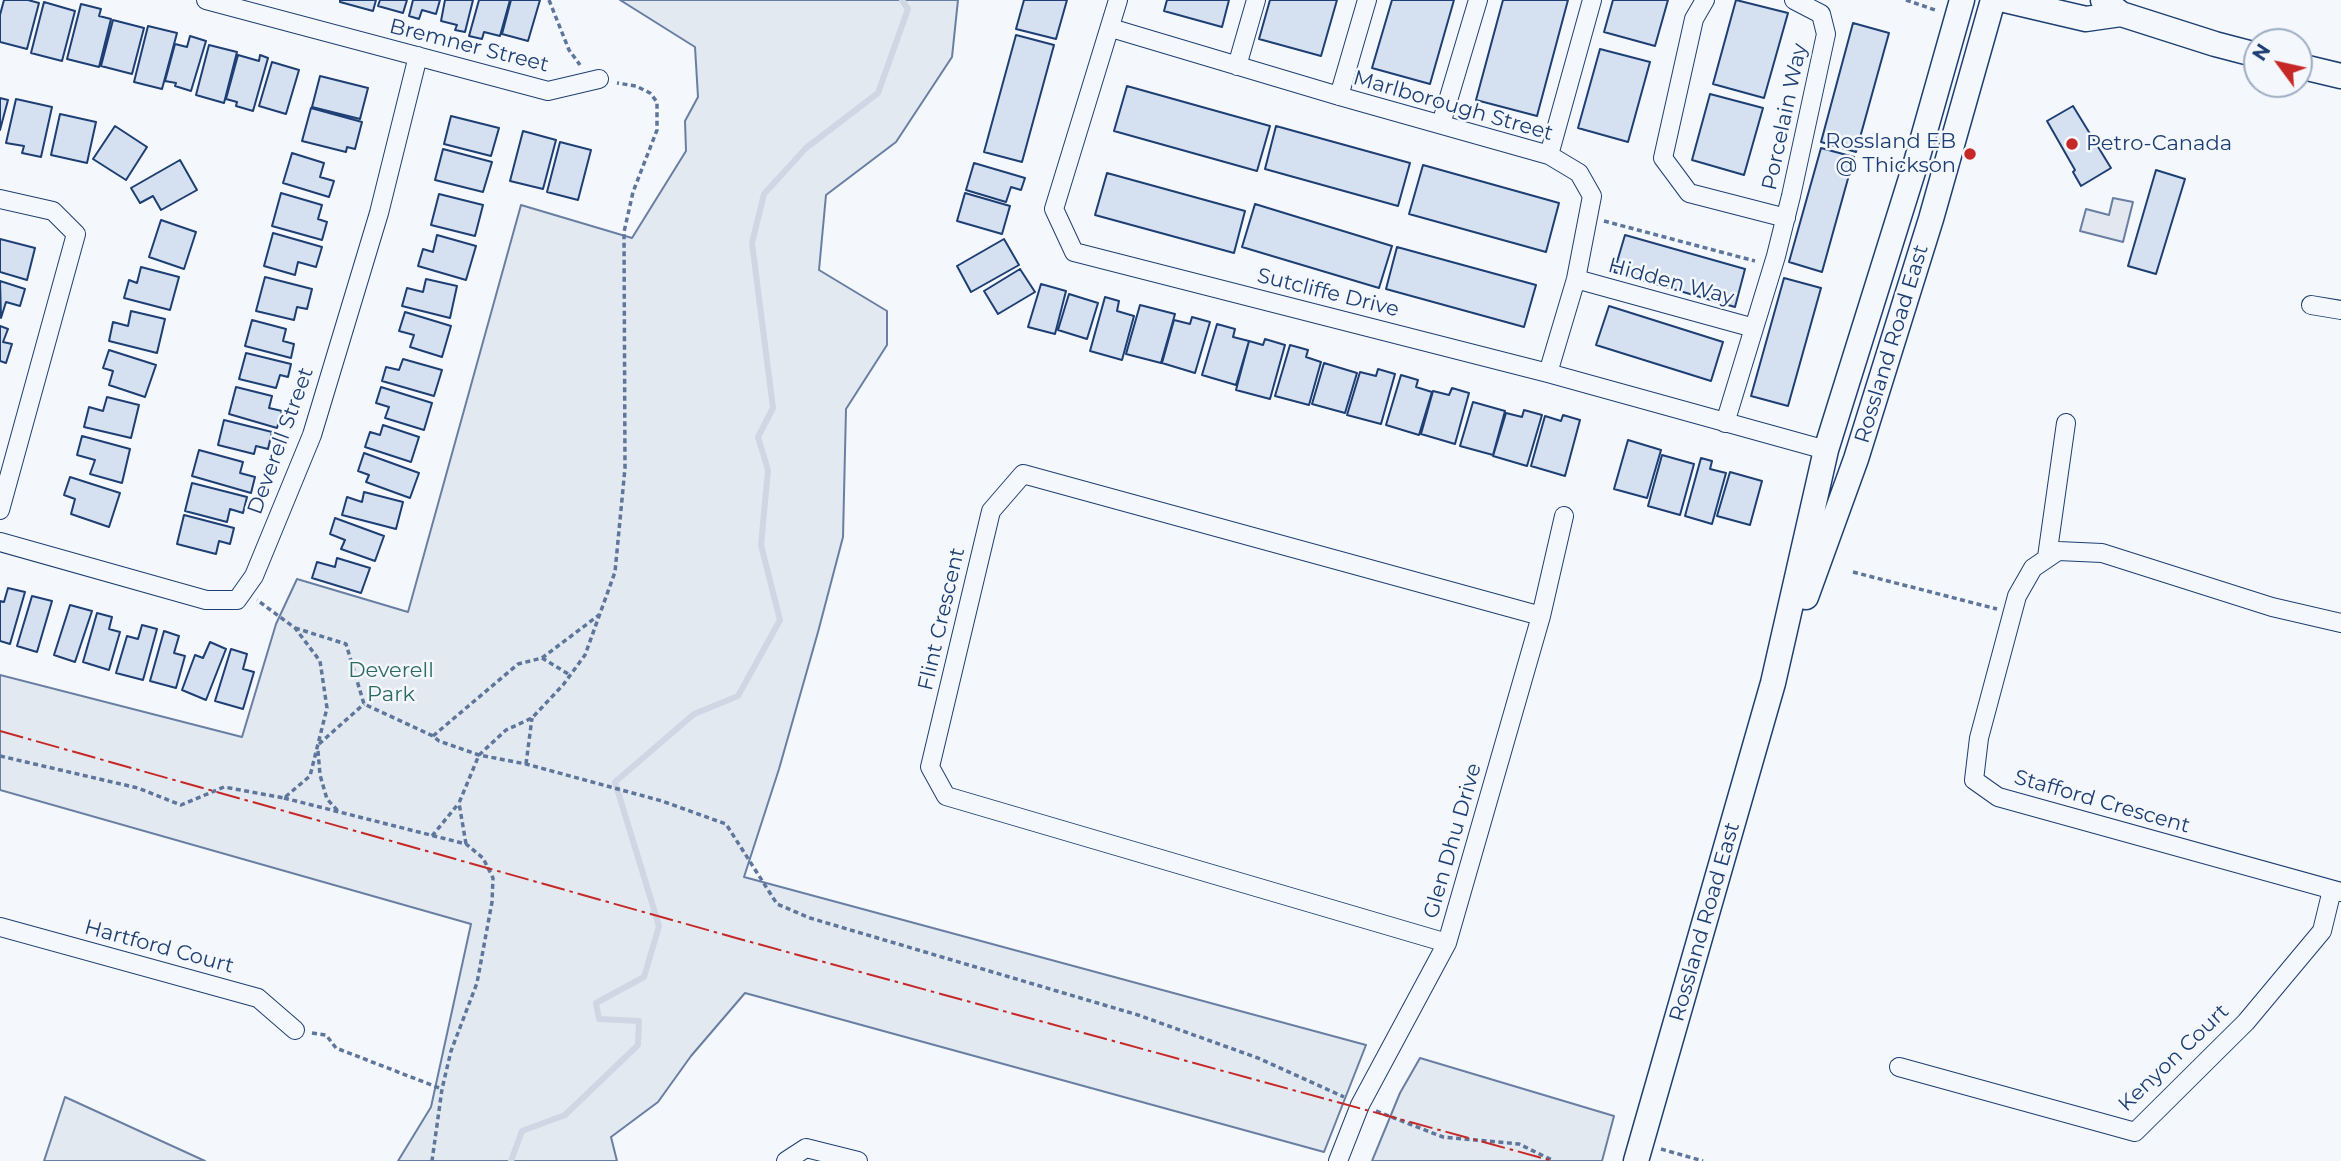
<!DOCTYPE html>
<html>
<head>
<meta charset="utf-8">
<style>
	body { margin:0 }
	#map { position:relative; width:2341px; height:1161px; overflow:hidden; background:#f4f7fb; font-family:Montserrat,sans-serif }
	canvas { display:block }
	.north { position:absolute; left:2243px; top:28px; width:70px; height:70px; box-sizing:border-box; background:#f4f7fb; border:2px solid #9eadc5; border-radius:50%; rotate:303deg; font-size:19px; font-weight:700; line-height:28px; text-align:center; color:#1d3f73 }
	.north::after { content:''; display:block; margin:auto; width:24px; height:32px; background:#c62828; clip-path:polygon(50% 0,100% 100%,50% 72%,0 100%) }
</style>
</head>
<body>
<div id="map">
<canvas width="2341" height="1161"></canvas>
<div class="north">N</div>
</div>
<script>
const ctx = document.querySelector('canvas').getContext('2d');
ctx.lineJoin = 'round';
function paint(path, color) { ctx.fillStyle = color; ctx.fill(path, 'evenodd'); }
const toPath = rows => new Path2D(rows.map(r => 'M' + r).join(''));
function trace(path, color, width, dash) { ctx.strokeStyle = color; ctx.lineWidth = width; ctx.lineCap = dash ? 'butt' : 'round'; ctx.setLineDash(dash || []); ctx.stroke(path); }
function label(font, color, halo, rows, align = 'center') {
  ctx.font = font + ' Montserrat,sans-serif'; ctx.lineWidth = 5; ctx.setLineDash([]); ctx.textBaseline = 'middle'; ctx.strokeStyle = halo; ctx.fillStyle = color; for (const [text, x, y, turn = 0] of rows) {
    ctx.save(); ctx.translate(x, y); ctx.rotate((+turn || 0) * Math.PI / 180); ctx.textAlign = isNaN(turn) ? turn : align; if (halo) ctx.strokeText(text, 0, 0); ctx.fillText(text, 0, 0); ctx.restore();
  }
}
const green = toPath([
	[620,0,958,0,952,57,896,142,826,195,819,270,887,311,887,345,846,409,843,537,818,632,779,769,744,877,1366,1045,1324,1152,745,993,691,1056,658,1102,611,1137,617,1161,398,1161,431,1107,471,924,0,790,0,675,242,737,276,624,297,579,408,612,521,205,632,238,686,151,685,121,698,97,695,47,620,0],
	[1420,1058,1614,1116,1602,1161,1372,1161,1400,1093,1420,1058],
	[65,1097,205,1161,44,1161,65,1097]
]);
paint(green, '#e3e9f0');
trace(green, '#687fa3', 2);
const parking = toPath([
	[2113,198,2133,202,2123,242,2080,231,2086,209,2109,215,2113,198]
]);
paint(parking, '#e3e8f0');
trace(parking, '#687fa3', 2);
trace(toPath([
	[511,1161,522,1131,565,1115,638,1045,639,1021,599,1019,596,1003,644,977,659,926,615,782,694,714,738,696,780,620,761,545,768,470,758,437,773,408,752,243,764,194,806,148,878,93,908,9,902,0]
]), '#cfd7e4', 6);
const building = toPath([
	[4,0,28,0,39,3,27,49,0,42,0,15,4,0],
	[340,0,376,0,373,11,340,2,340,0],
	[380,0,407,0,403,13,378,6,380,0],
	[413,0,440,0,436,14,422,10,419,19,409,16,413,0],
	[445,0,473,0,465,32,455,30,457,25,441,21,445,0],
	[479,0,510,0,500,36,484,32,482,39,469,36,479,0],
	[511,0,540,0,528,41,502,34,511,0],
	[1024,0,1067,0,1056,39,1016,29,1024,0],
	[1167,0,1229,0,1222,27,1164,11,1167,0],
	[1270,0,1337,0,1321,56,1259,39,1270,0],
	[1392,0,1454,0,1430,84,1372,68,1392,0],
	[1503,0,1568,0,1537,116,1476,100,1503,0],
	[1613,0,1668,0,1655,46,1604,32,1613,0],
	[1736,0,1788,13,1764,98,1713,84,1736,0],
	[44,2,75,11,62,61,31,53,44,2],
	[81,4,101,9,99,16,111,19,99,67,67,59,81,4],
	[113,20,144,28,132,74,101,66,113,20],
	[1853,23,1889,33,1856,152,1821,142,1853,23],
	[148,26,177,33,162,89,134,82,148,26],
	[1016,35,1054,45,1022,162,984,152,1016,35],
	[190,36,206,41,191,91,175,86,176,83,165,81,175,44,187,47,190,36],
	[209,45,237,52,224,103,196,95,209,45],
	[1600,49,1650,62,1628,142,1578,128,1600,49],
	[238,55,259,61,260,55,268,58,253,111,236,106,237,102,226,99,238,55],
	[272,62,299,70,286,114,259,106,272,62],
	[320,76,368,88,360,119,312,107,320,76],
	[1127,86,1270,126,1257,171,1114,131,1127,86],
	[1710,94,1763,108,1744,175,1692,160,1710,94],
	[0,98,8,100,0,130,0,98],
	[16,99,52,107,41,157,22,153,24,146,6,143,16,99],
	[2073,106,2111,168,2081,186,2073,172,2075,170,2047,121,2073,106],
	[311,108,362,122,355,149,347,147,346,152,302,141,311,108],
	[60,114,96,122,87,163,51,155,60,114],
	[451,116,499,128,491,156,444,144,451,116],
	[115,126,147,147,126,180,93,159,115,126],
	[1276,126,1410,163,1398,206,1265,169,1276,126],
	[523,131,556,140,543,189,510,181,523,131],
	[560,142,591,150,578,200,547,192,560,142],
	[1821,148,1854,157,1822,272,1789,262,1821,148],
	[443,149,492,162,483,192,435,180,443,149],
	[292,153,324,163,320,177,334,181,329,197,283,183,292,153],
	[180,160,197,190,161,210,153,196,140,203,131,188,180,160],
	[974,163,1025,178,1021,190,1011,187,1006,202,966,190,974,163],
	[1423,165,1559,203,1546,252,1409,214,1423,165],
	[2156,170,2185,179,2156,274,2128,266,2156,170],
	[1107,173,1245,211,1234,253,1095,215,1107,173],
	[281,193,322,205,318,219,327,222,322,240,272,226,281,193],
	[965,193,1010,206,1002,234,957,221,965,193],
	[439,194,483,205,475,236,431,225,439,194],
	[1255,204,1392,246,1379,288,1242,247,1255,204],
	[161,220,196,232,184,269,149,257,161,220],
	[273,233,322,247,316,267,298,262,295,275,264,266,273,233],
	[437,235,476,246,466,280,418,266,423,249,433,252,437,235],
	[1625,235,1745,269,1735,307,1614,272,1625,235],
	[0,239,35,248,27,280,0,272,0,239],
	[1004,239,1019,265,971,292,957,266,1004,239],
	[1397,247,1536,285,1524,327,1386,289,1397,247],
	[141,267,179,277,170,310,124,298,129,280,137,283,141,267],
	[1020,269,1035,292,998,314,984,291,1020,269],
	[265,277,312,289,307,309,297,307,294,320,256,311,265,277],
	[1784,278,1821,288,1788,406,1751,396,1784,278],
	[426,279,457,286,450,318,402,306,407,288,423,292,426,279],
	[0,281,25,289,20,306,6,302,1,318,0,281],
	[1041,284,1066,291,1055,334,1028,327,1041,284],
	[1069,294,1098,303,1087,339,1058,330,1069,294],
	[1105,297,1119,301,1117,311,1134,316,1122,360,1090,351,1105,297],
	[1140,305,1175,314,1161,363,1126,354,1140,305],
	[1609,306,1723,342,1711,381,1596,345,1609,306],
	[131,311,165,319,157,353,109,341,113,322,128,326,131,311],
	[405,312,451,326,442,357,410,347,414,335,399,331,405,312],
	[1192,317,1210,322,1195,373,1162,363,1174,320,1190,324,1192,317],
	[252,320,286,329,283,341,294,344,291,358,245,346,252,320],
	[1217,324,1235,329,1233,337,1249,341,1236,385,1202,375,1217,324],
	[0,326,8,329,3,342,12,344,6,363,0,361,0,326],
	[1265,339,1285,345,1270,399,1236,390,1249,341,1263,345,1265,339],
	[1290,345,1308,350,1306,357,1321,362,1309,405,1275,396,1290,345],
	[109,350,156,365,145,397,109,385,113,371,103,368,109,350],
	[246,353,291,364,288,377,280,375,276,388,239,379,246,353],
	[403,359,442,370,434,396,382,381,386,367,399,370,403,359],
	[1324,363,1357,373,1345,413,1312,404,1324,363],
	[1378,369,1395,374,1381,424,1347,415,1360,372,1376,376,1378,369],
	[1401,375,1418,380,1416,387,1432,392,1419,435,1386,425,1401,375],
	[236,387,272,396,269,408,282,411,277,428,229,414,236,387],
	[381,387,432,403,424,430,385,418,389,407,376,403,381,387],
	[1452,388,1469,393,1455,444,1421,434,1433,391,1449,395,1452,388],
	[107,397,139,405,131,438,84,427,89,407,103,411,107,397],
	[1473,402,1505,411,1493,455,1460,446,1473,402],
	[1524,410,1542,415,1527,466,1493,456,1506,413,1522,417,1524,410],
	[1563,415,1580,420,1565,476,1531,466,1545,416,1561,421,1563,415],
	[224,420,272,432,268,449,256,446,254,454,218,445,224,420],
	[383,425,419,437,411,462,365,447,370,432,380,435,383,425],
	[82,436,130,449,122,483,90,474,95,460,77,455,82,436],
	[1628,440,1661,450,1647,498,1614,489,1628,440],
	[199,450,243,462,240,473,255,477,251,493,192,476,199,450],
	[364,453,419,473,410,498,366,482,369,475,358,471,364,453],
	[1662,455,1694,464,1680,515,1648,506,1662,455],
	[1701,458,1712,461,1710,469,1726,473,1712,524,1685,516,1701,458],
	[1730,472,1762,481,1750,525,1717,516,1730,472],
	[70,477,120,493,109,527,71,514,75,499,64,495,70,477],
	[192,483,247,497,243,513,230,509,227,522,185,511,192,483],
	[364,492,403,502,396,529,342,515,347,497,362,502,364,492],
	[184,515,234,528,230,544,219,541,216,554,177,544,184,515],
	[335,518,384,536,375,561,341,549,345,540,330,534,335,518],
	[337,558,370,568,361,593,312,578,317,562,335,567,337,558],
	[8,588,25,592,10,644,0,641,0,601,4,602,8,588],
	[32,596,52,601,37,652,17,646,32,596],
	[70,605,92,611,75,662,54,655,70,605],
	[97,613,112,617,109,629,120,632,109,670,83,662,97,613],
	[142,625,157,629,143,680,116,673,127,636,138,639,142,625],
	[164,631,179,636,174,653,185,656,176,688,150,681,164,631],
	[210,642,226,649,206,700,182,690,195,655,203,658,210,642],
	[231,649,247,654,243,669,254,672,243,709,215,701,231,649]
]);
paint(building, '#d5e0f0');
trace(building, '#1d3f73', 2);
const minor = toPath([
	[206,0,548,91,599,79],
	[1118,0,1054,209,1074,252,1548,373,1826,450],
	[1705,0,1694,19,1663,158,1689,193,1786,218],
	[1111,28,1339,96,1549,155,1579,173,1592,196,1576,279,1548,373],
	[1237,66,1256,0],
	[1339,96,1367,0],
	[1441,124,1478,0],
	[1549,155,1592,0],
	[0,199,53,211,76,234,0,510],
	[1576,279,1754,328],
	[2311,305,2341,310],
	[1725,423,1776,256,1791,196,1826,34,1821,14,1794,0],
	[0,542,206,600,237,600,254,576,312,435,379,213,418,56],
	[2047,557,2066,423],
	[2341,623,2272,607,2102,553,2058,551,2033,568,2017,596,1979,738,1974,780,1998,797,2341,892],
	[0,927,258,998,295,1030],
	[1447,943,946,796,930,767,991,511,1023,474,1541,616],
	[1899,1067,2135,1132,2246,1022,2322,931,2332,890],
	[786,1161,806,1148,858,1161],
	[1338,1161,1360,1105,1447,943,1541,616,1564,516]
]);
const secondary = toPath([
	[2005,0,2086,19,2121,14],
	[2103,0,2121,14,2215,44,2257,55],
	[2299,66,2341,76],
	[1806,597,1856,459,1931,219,1993,0],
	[1636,1161,1773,683,1826,450,1917,159,1962,0]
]);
trace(minor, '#1d3f73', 20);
trace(secondary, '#1d3f73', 27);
trace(toPath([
	[549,0,569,50,580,65],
	[1906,0,1938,11],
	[1604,221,1755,261],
	[1853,572,1997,609],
	[295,628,346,644,364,704,433,736,439,741,479,755,526,764,662,801,726,824,777,904,810,918,1138,1015,1258,1058,1344,1097],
	[542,658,599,615],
	[433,736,518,664,542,658,570,675],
	[319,744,364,704],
	[318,751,320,775,327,799,339,812],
	[0,756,138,788,181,805,224,787,284,798,310,776,327,708,320,661,295,628,257,600],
	[526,764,532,718],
	[284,798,466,844,483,858,493,878,492,902,477,983,451,1051,442,1089,432,1161],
	[432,836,459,803],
	[466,844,459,803,479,755,506,730,532,718,563,685,585,655,615,572,625,468,624,232,633,192,657,130,657,102,650,93,636,86,617,83],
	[312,1033,326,1035,336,1048,442,1089],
	[1376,1111,1443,1137,1519,1144,1554,1161],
	[1661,1149,1703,1161]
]), '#5e769c', 3.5, [5, 3.5]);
trace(minor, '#f4f7fb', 18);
trace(secondary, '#f4f7fb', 24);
trace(toPath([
	[0,731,736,938,1553,1161]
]), '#c62828', 2, [24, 5, 3.5, 5]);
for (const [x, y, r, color] of [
	[2072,144,7,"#c62828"],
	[1970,154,7,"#c62828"]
]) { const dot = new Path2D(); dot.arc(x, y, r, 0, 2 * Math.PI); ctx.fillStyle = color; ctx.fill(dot); trace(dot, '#f4f7fb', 2.5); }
label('21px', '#1d3f73', '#f4f7fb', [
	["Bremner Street",469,46,14],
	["Marlborough Street",1453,106,16],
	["Porcelain Way",1785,117,-78],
	["Hidden Way",1671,282,15],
	["Sutcliffe Drive",1328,293,14],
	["Rossland Road East",1892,344,-73],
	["Deverell Street",281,441,-70],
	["Flint Crescent",942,619,-77],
	["Stafford Crescent",2102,802,16],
	["Glen Dhu Drive",1453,841,-74],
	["Rossland Road East",1705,922,-74],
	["Hartford Court",159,947,15],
	["Kenyon Court",2174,1058,-44]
]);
label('21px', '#1d3f73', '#f4f7fb', [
	["Rossland EB",1956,142],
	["@ Thickson",1956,166],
	["Petro-Canada",2086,144,"left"]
], 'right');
label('21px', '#2c6c60', '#f4f7fb', [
	["Deverell",391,671],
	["Park",391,695]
]);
</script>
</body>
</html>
